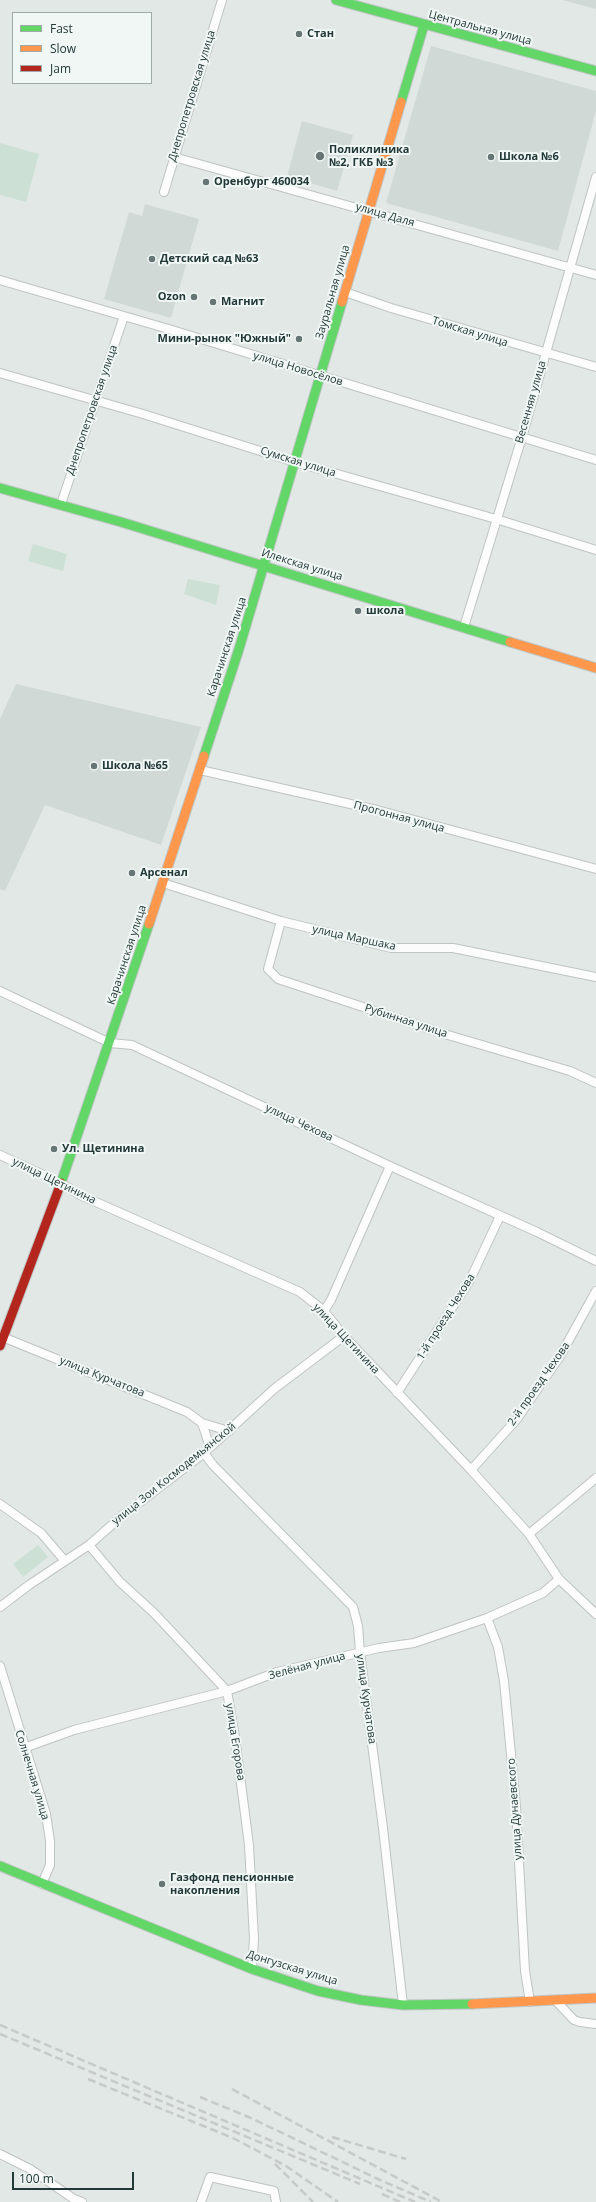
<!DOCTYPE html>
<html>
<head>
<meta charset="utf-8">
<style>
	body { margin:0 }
	#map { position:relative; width:596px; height:2202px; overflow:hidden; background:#e2e8e6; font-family:"Open Sans",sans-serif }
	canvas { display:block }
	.legend { position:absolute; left:12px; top:12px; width:140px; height:72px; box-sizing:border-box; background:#f0f7f5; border:1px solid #9eaba9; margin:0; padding:5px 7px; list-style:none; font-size:12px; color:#223937 }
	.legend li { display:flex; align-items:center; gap:8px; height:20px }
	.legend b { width:20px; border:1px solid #9eaba9 }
	.scale { position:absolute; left:12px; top:2172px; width:122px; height:18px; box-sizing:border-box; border:2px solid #223937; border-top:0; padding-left:5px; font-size:12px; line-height:14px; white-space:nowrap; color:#223937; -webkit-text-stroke:3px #f0f7f5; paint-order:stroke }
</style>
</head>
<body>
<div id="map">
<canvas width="596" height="2202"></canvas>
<ul class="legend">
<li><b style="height:5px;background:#63d668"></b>Fast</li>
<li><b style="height:5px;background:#ff974d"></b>Slow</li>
<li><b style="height:5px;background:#b3261e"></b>Jam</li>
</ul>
<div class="scale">100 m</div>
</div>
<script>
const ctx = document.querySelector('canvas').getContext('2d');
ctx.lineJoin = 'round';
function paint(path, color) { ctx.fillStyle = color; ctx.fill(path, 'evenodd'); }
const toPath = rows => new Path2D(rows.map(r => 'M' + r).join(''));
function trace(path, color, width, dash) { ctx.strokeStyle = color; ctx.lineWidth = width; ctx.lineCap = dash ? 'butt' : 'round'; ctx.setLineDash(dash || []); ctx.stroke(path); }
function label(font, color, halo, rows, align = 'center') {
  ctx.font = font + ' "Open Sans",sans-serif'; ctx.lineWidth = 4; ctx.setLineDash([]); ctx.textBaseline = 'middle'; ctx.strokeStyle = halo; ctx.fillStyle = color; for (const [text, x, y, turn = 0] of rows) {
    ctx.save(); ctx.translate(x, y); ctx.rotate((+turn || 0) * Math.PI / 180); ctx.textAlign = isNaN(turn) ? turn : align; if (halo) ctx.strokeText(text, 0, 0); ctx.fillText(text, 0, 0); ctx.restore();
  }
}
paint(toPath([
	[562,0,596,0,596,9],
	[431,46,596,91,596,111,558,251,386,203],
	[302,121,353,135,337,191,287,176],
	[145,204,199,219,171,318,104,299,129,212,142,216],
	[16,684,201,727,161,845,45,805,5,891,0,889,0,719]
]), '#d1d9d7');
paint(toPath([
	[0,143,39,154,26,202,0,195],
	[33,544,67,554,63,571,28,561],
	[188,579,220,585,216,605,184,594],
	[38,1545,48,1557,23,1577,13,1564]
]), '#cde0d6');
const street = toPath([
	[174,157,596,275],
	[164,192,222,0],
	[0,280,172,330,596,460],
	[345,292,391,308,596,367],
	[0,373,143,414,295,462,496,519,596,550],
	[61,504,124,316],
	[464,627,522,437,596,177],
	[200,770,377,810,596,869],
	[163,883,281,921,391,948,453,948,596,977],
	[281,921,268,969,278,979,448,1035,570,1071,596,1083],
	[0,991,110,1043,132,1045,390,1166,537,1232,596,1261],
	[0,1155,61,1183,80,1195,300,1292,324,1311,344,1336,471,1470,529,1534,559,1579,596,1614],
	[324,1311,331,1300,390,1166],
	[0,1336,187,1412,202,1423,210,1447],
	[397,1393,470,1280,500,1216],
	[202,1423,229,1431],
	[204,1453,213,1465,353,1607,358,1626,360,1652,383,1828,403,2005],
	[471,1470,517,1419,534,1394,559,1358,596,1291],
	[0,1504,41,1533,65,1561],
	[529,1534,596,1478],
	[89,1545,120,1582,154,1613,227,1691,235,1737,249,1845,254,1939,252,1969],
	[0,1607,29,1585,89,1545,122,1516,204,1453,274,1389,344,1336],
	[487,1618,498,1647,504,1681,516,1807,525,1971,530,2002],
	[0,1666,46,1814,50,1841,50,1865,42,1884],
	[24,1748,74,1730,227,1691,277,1672,379,1648,414,1643,487,1618,543,1593,559,1579],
	[556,2001,574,2020,580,2022,596,2024],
	[0,2154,30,2169,74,2199,82,2202],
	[201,2202,210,2177,274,2191,276,2202]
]);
const fast = toPath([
	[336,0,596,71],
	[401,102,424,25],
	[0,488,121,522,510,642],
	[204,756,239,649,342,302],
	[61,1183,149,924],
	[0,1866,252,1969,318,1991,361,2000,403,2005,472,2004]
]);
const slow = toPath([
	[342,302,401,102],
	[510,642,596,668],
	[149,924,204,756],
	[472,2004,596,1998]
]);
const jam = toPath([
	[0,1346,61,1183]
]);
trace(street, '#bfc4c3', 10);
trace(fast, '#bfc5c4', 11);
trace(slow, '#bfc5c4', 11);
trace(jam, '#bfc5c4', 11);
trace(street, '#fbfcfb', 8);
trace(fast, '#63d668', 9);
trace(slow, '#ff974d', 9);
trace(jam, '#b3261e', 9);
trace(toPath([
	[0,2025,415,2202],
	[0,2034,360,2184],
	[88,2079,233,2138,286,2166,338,2202],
	[232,2089,442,2202],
	[200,2097,251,2118,380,2180,431,2202],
	[332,2137,406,2159],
	[275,2164,313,2202],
	[382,2194,400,2202]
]), '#c6cac9', 2.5, [8, 4]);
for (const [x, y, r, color] of [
	[299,34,4,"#657674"],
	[320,156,5,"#657674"],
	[491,157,4,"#657674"],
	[206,182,4,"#657674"],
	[152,259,4,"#657674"],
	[194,297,4,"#657674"],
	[213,302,4,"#657674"],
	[299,339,4,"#657674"],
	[358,611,4,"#657674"],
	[94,766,4,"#657674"],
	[132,873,4,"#657674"],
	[54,1149,4,"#657674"],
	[162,1884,4,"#657674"]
]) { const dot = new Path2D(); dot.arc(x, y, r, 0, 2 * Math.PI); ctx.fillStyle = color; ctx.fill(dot); trace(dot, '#f0f7f5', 1.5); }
label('11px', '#223937', '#f0f7f5', [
	["Центральная улица",480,28,15],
	["Днепропетровская улица",192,96,-73],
	["улица Даля",385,215,16],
	["Зауральная улица",333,292,-74],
	["Томская улица",470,332,17],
	["улица Новосёлов",298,369,17],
	["Весенняя улица",531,402,-74],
	["Днепропетровская улица",92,410,-71],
	["Сумская улица",298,462,17],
	["Илекская улица",302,565,17],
	["Карачинская улица",227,647,-72],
	["Прогонная улица",399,817,15],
	["улица Маршака",354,938,12],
	["Карачинская улица",127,955,-72],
	["Рубинная улица",406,1021,18],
	["улица Чехова",299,1123,25],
	["улица Щетинина",54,1181,26],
	["1-й проезд Чехова",446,1317,-58],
	["улица Щетинина",346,1339,47],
	["улица Курчатова",102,1377,22],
	["2-й проезд Чехова",539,1384,-55],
	["улица Зои Космодемьянской",174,1474,-39],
	["Зелёная улица",307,1666,-15],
	["улица Курчатова",366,1699,82],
	["улица Егорова",235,1742,81],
	["Солнечная улица",32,1775,73],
	["улица Дунаевского",515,1809,-94],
	["Донгузская улица",292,1968,17]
]);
label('bold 11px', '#223937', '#f0f7f5', [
	["Стан",307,34],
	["Поликлиника",329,150],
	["№2, ГКБ №3",329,163],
	["Школа №6",499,157],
	["Оренбург 460034",214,182],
	["Детский сад №63",160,259],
	["Ozon",186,297,"right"],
	["Магнит",221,302],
	["Мини-рынок \"Южный\"",291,339,"right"],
	["школа",366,611],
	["Школа №65",102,766],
	["Арсенал",140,873],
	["Ул. Щетинина",62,1149],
	["Газфонд пенсионные",170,1878],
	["накопления",170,1891]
], 'left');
</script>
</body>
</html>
